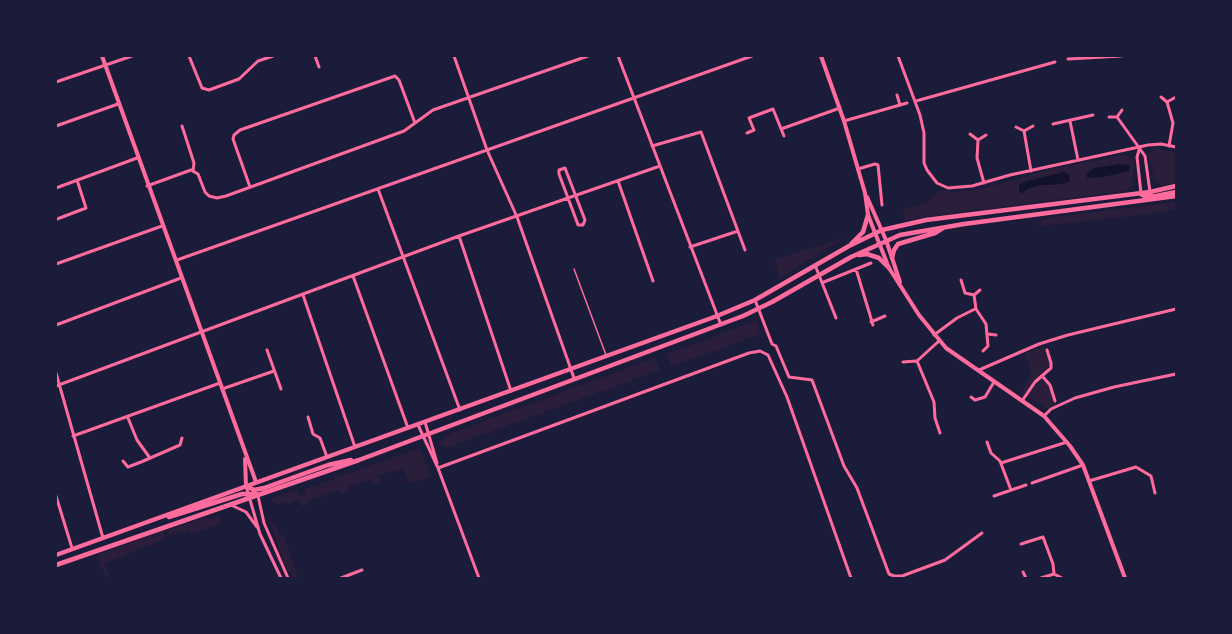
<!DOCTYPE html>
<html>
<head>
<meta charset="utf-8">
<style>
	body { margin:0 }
	#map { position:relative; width:1232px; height:634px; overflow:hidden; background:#1b1b3a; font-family:Rubik,sans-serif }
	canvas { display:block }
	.frame { position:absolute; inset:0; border:57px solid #1b1b3a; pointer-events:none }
</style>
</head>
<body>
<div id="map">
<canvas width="1232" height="634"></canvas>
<div class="frame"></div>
</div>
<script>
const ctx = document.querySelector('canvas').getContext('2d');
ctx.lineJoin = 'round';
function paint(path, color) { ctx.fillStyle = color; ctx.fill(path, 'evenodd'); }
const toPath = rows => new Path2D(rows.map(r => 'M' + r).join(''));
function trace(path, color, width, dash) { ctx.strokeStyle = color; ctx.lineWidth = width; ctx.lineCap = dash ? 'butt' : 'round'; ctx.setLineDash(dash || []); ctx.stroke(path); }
paint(toPath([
	[1155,148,1176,153,1176,183,1163,186,1155,181,1149,160,1149,155],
	[1123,155,1133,159,1134,166,1132,185,1125,191,924,217,905,221,903,210,926,202,942,190,955,192,981,189,1051,169],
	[1176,202,1176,209,1151,214,1039,226,1041,220,1054,217],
	[846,237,780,278,774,260],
	[756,321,761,334,672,366,667,354],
	[1045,346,1051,366,1042,376,1050,385,1056,405,1048,409,1021,393,1032,374,1025,353],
	[655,358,660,370,446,448,440,445,440,442,444,437,455,432],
	[413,450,420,450,431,476,410,484,403,468,378,476,380,482,372,483,372,479,347,487,348,491,341,494,340,490,307,501,308,505,302,507,299,499,288,504,287,501,277,504,272,502,272,498,294,490,297,490,298,495,306,494,306,489],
	[218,516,221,524,191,534,190,530,170,536,168,530,204,518,210,519],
	[270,517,273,524,275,523,279,535,283,534,298,577,294,578,286,568,268,518],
	[163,531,166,539,104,563,110,578,106,578,97,555]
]), '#2a1e3b');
paint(toPath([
	[1120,164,1130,165,1129,171,1103,177,1087,178,1087,173,1094,168],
	[1064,172,1069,174,1070,182,1055,185,1041,185,1029,188,1023,193,1019,192,1019,185,1024,182]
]), '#12122b');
trace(toPath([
	[574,269,606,355]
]), '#ff6b9d', 1.5);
trace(toPath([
	[189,56,202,88,209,90,239,79,258,61,273,56],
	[315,56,319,67],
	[454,56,487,150,517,217,574,378],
	[618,56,721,325],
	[898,56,920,115,924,133,924,163,927,170,937,183,948,188,972,186,1010,175,1148,145,1161,144,1176,147],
	[1068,59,1121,56],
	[56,82,132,56],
	[897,95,900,105],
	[1161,97,1167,102],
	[916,101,1055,62],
	[1122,110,1117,117,1145,156,1150,192],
	[1109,117,1117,117],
	[844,121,907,103],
	[1070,121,1078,160],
	[1053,124,1093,115],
	[56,126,118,104],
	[182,126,194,163,193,171],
	[1016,127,1024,131],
	[781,129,840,108],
	[747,133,754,130,749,118,773,109,784,136],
	[970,134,978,140,977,158,984,183],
	[978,140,986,135],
	[652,146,701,132,745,250],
	[1169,146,1173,123,1167,102,1176,97],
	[1140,147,1137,157,1141,193],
	[565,168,585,220,583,225,578,225,577,222,559,174,559,170,565,168],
	[858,169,875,164,878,165,882,205],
	[1031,171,1024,131,1033,126],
	[618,181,653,281],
	[147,186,191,170,198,174,205,192,209,196,217,198,226,196,404,131,433,110,588,56],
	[250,187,233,139,234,135,240,130,395,76,399,80,415,123],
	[56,188,137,158],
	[378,189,460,410],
	[57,219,86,208,77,180],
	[459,236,511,391],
	[690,247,738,231],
	[177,260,752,56],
	[56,264,162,226],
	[815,265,836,318],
	[856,269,873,325],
	[353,276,408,428],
	[961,280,965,293,974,295,976,309,986,324,988,346,983,351],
	[824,282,871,263],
	[303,295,355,447],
	[974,295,980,290],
	[755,300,772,344,776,346,789,377,812,380,844,466,857,488,889,574,894,576,902,576,945,560,982,533],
	[871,322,885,316],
	[56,325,181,278],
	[988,334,996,335],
	[934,335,957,318,975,309],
	[939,341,917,361,934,402,935,418,940,433],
	[267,350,281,389],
	[903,362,916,361],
	[979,370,1039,344,1068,335,1176,309],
	[56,373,103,538],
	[1043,377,1050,385,1055,401],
	[56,386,459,236,660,166],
	[222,389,274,371],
	[971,397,975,400,985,397,994,382],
	[1022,401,1035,382,1051,368,1051,363,1047,350],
	[1044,416,1051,409,1075,398,1114,387,1176,374],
	[308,417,313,434,320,438,327,457],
	[128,418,137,440,150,458],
	[425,422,437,463],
	[418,425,438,468,479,578],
	[73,436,220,383],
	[987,442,991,453,1000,461,1011,490],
	[123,461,128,467,141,462,180,445,182,438],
	[1001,463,1067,442],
	[438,468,749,353,760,351,768,355,787,397,851,578],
	[1089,481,1136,467,1151,476,1155,493],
	[1032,483,1083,465],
	[246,486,260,534,281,578],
	[56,496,72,548],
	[258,496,264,523,288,578],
	[994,496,1026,485],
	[231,505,246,512,257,527],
	[1021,544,1043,537,1053,564,1054,574,1062,578],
	[1023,572,1026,578],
	[341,578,362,570],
	[1041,578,1054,574]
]), '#ff6b9d', 3);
trace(toPath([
	[102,56,256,482],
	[245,459,246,486]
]), '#ff6b9d', 4);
trace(toPath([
	[821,56,844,121,865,193,868,215,889,268,919,315,946,348,1044,416,1070,446,1083,465,1125,578],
	[867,197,886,240,900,282]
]), '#ff6b9d', 4);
trace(toPath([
	[1141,194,1146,197,1156,196,1176,192],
	[851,244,863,232,868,215],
	[859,255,867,254,879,258,889,268],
	[892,258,894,250,898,244,935,233,943,228],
	[246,486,254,490,264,488,328,465,351,460],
	[169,517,242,494,256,494],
	[56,555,717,316,755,300,849,246,882,230,926,220,1150,192,1176,186],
	[56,565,359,460,743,316,772,302,851,257,900,235,964,224,1176,196]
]), '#ff6b9d', 4.5);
</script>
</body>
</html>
